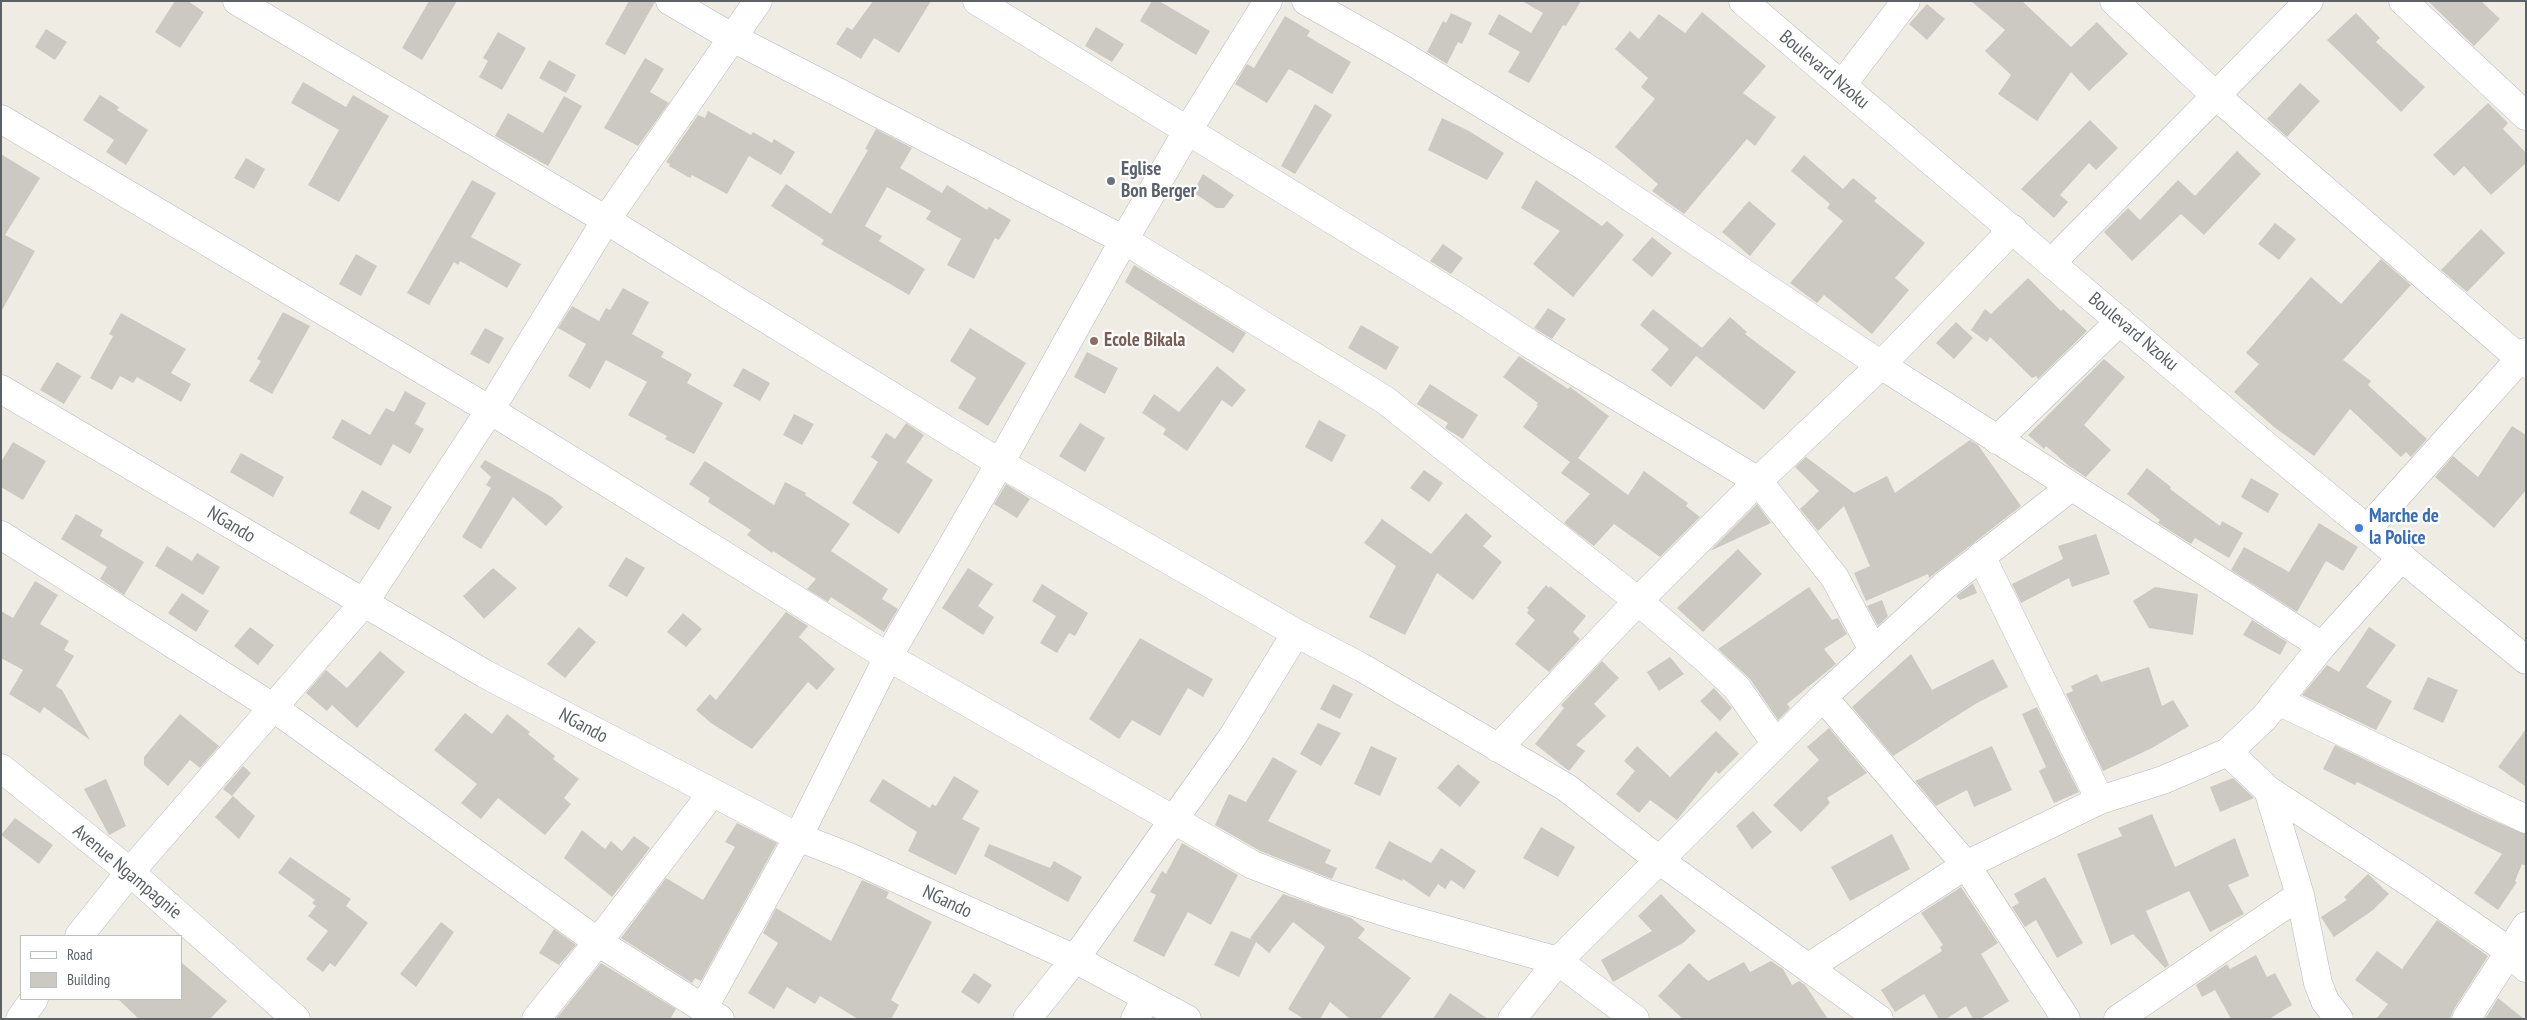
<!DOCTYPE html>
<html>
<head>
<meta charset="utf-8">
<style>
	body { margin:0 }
	#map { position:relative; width:2527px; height:1020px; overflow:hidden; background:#efece3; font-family:"PT Sans Narrow",sans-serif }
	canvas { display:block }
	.frame { position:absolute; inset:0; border:2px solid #5b6165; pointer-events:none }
	.legend { position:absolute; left:20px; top:935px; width:162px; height:65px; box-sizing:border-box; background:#fff; border:1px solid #bdc0c1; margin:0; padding:6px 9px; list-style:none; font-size:15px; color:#5b6165 }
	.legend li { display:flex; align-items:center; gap:10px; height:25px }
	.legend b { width:25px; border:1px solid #bdc0c1 }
</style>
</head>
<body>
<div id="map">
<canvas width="2527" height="1020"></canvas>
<div class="frame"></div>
<ul class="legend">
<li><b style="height:6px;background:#fff"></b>Road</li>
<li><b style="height:14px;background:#ccc9c2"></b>Building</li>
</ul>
</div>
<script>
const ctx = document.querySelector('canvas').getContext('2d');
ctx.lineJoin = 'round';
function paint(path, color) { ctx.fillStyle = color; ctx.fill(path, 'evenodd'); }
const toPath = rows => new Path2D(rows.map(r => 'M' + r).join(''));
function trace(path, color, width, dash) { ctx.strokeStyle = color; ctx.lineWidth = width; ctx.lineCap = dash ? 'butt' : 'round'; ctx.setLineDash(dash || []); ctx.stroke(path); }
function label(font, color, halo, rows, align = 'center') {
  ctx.font = font + ' "PT Sans Narrow",sans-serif'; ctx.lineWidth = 4.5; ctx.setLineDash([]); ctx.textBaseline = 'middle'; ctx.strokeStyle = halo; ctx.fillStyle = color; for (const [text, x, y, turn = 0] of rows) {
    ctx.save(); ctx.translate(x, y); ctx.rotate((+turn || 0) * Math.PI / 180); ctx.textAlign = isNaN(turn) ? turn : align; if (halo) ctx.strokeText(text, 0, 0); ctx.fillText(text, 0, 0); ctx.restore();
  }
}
paint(toPath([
	[175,1,188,1,204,12,180,48,155,32],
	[429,1,457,1,422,60,402,48],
	[629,1,655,2,625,55,605,44],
	[873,1,931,1,899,53,874,38,861,59,836,44,847,27,852,30],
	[1152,1,1159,1,1210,31,1196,55,1140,21],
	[1522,1,1581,1,1566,26,1563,25,1529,83,1508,72,1520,52,1488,34,1499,14,1531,33,1543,13],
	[1971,1,2022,1,2071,47,2097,22,2128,54,2089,91,2071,72,2037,121,1998,94,2011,75,1985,51,2005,30],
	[2428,1,2481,1,2500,19,2474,46],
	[1927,4,1945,19,1927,40,1909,24],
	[1702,12,1766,66,1743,93,1776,117,1755,146,1747,139,1684,214,1652,191,1658,184,1615,147,1655,99,1641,87,1648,78,1615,49,1630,31,1639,39,1659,14,1685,33],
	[1451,13,1472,23,1462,44,1458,42,1447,64,1427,52,1443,21,1446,23],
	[2356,13,2380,38,2376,42,2425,87,2401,112,2327,40],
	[1285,16,1310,31,1307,36,1351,62,1332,94,1289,69,1267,103,1235,84,1247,64,1254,68],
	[1096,27,1124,44,1112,62,1085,46],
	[46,29,67,42,55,60,35,47],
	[498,32,526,48,502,90,479,77,488,61,483,58],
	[645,58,664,69,650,92,669,103,638,146,604,128],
	[549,60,576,75,566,93,539,78],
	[303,82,346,107,353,95,389,116,339,202,308,185,339,130,291,103],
	[2300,83,2320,101,2287,137,2267,119],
	[100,95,119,107,117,110,148,130,126,165,106,152,114,140,83,120],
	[564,96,582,106,548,166,495,136,508,113,543,133],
	[2488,103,2508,123,2503,129,2526,153,2526,163,2491,195,2464,166,2454,176,2433,155],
	[1315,104,1332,115,1295,174,1281,166],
	[708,111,751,135,753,132,772,143,774,139,795,152,781,175,749,156,727,194,692,175,690,178,669,166,670,164,666,162,698,115,705,118],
	[1442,118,1469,131,1504,153,1487,180,1428,150],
	[2090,120,2118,148,2096,170,2089,163,2060,195,2068,202,2054,218,2021,189],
	[876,129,912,148,900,168,942,193,947,185,987,210,989,207,1011,220,999,240,995,238,974,279,947,265,961,239,926,219,931,211,887,187,865,226,882,236,879,241,925,269,909,295,821,244,824,240,771,206,786,184,831,214,868,150,865,149],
	[2237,151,2261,174,2204,235,2181,214,2132,261,2104,232,2128,208,2140,220,2178,180,2195,196],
	[1,154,40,178,5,235,35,251,1,312],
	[1804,155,1843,189,1853,178,1877,198,1874,201,1925,243,1895,278,1909,290,1872,334,1824,295,1817,303,1790,283,1843,221,1827,208,1830,204,1791,171],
	[246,158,265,169,254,189,234,178],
	[1203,174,1234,195,1224,208,1216,208,1193,192],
	[472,180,496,193,471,237,521,264,507,288,460,261,458,265,454,262,429,305,407,293],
	[1536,180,1602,226,1607,221,1624,235,1573,297,1533,264,1560,231,1521,208],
	[1749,201,1776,224,1750,256,1722,232],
	[2275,223,2296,239,2279,260,2258,244],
	[2481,229,2505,253,2467,292,2441,270],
	[1652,237,1672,253,1652,277,1632,260],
	[1443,244,1463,258,1451,274,1430,261],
	[356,254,377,266,361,296,339,284],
	[2381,259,2411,285,2343,360,2371,381,2368,385,2427,439,2411,457,2406,452,2401,457,2350,409,2314,456,2274,427,2234,392,2259,364,2246,353,2311,277,2341,304],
	[1134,265,1246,333,1233,353,1125,282],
	[2028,278,2061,311,2063,309,2087,331,2038,379,2036,376,2032,378,1990,337,1987,342,1971,330,1985,309,1991,314],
	[623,288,649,302,632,334,664,352,661,357,692,374,687,383,723,403,694,454,665,439,667,436,628,415,647,382,606,360,590,389,568,376,586,344,558,328,572,306,599,321,606,308,610,310],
	[1548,308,1566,319,1552,339,1534,328],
	[1653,309,1702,348,1730,317,1747,332,1745,334,1796,372,1764,410,1696,356,1671,387,1651,370,1669,349,1640,325],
	[283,312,310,326,272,394,249,381,261,361,257,359],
	[121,313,186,349,171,373,191,384,181,402,137,377,133,383,120,376,112,390,90,378,113,336,109,334],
	[1956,322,1973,338,1954,359,1936,343],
	[1361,325,1399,347,1386,370,1348,348],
	[485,328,504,338,489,364,470,354],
	[970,328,1026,363,988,426,958,408,976,378,950,361],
	[1087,352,1118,368,1105,394,1074,377],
	[1519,356,1568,389,1570,387,1609,416,1578,458,1628,495,1644,471,1688,503,1686,506,1700,517,1660,557,1614,524,1594,546,1564,523,1590,494,1561,473,1570,462,1523,427,1538,406,1536,405,1538,403,1503,377],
	[2104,359,2125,377,2084,425,2111,450,2086,477,2069,466,2046,446,2044,449,2028,435],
	[57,362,81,376,64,404,40,390],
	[1217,366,1246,390,1232,407,1222,400,1187,451,1163,434,1166,429,1142,413,1154,394,1179,412],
	[743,368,770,383,760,401,733,386],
	[1430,384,1478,415,1463,439,1445,428,1448,423,1417,404],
	[405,391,426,403,415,424,424,429,410,454,393,444,381,466,332,438,342,419,370,435,386,408,394,412],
	[794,414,814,424,802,445,783,435],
	[1319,420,1346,435,1332,462,1305,447],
	[906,423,924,435,906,462,933,480,899,534,852,503,878,462,871,457,886,433,895,439],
	[1080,423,1105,438,1085,472,1059,456],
	[2512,426,2526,435,2526,490,2494,528,2435,477,2453,456,2478,477],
	[1970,440,1978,445,2021,506,1929,578,1928,574,1866,601,1854,573,1870,566,1844,506,1818,531,1800,509,1819,491,1795,467,1806,457,1854,493,1887,476,1895,493],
	[13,442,46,461,23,500,1,487,1,462],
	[241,453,284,477,273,497,230,472],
	[485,460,552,497,563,507,546,526,513,497,481,549,462,537,491,488,486,485,491,477,480,467],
	[705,461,774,505,785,482,806,493,805,495,850,524,831,551,888,589,882,599,898,609,884,632,831,597,828,602,807,589,816,579,773,551,772,553,747,535,751,530,708,502,710,498,689,484],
	[2147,468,2171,487,2170,489,2220,526,2222,521,2243,533,2229,558,2195,538,2191,544,2158,523,2160,520,2127,494],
	[1424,470,1443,483,1429,502,1410,488],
	[2251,478,2279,494,2268,513,2241,497],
	[1006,484,1030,499,1017,518,994,504],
	[362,490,392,507,379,530,349,513],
	[1757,504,1771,523,1710,551],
	[1466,513,1492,536,1483,546,1502,562,1473,600,1437,573,1405,635,1369,617,1396,566,1364,543,1382,519,1431,554],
	[76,514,103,530,100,536,144,562,124,595,100,579,107,567,61,539],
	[2319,523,2358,547,2343,571,2326,561,2297,612,2231,570,2244,547,2289,572],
	[2096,534,2110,574,2072,587,2069,578,2021,603,2012,584,2063,559,2058,546],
	[167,546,192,561,197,553,220,567,203,595,155,566],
	[1738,549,1762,574,1703,632,1677,608],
	[626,557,645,568,627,597,608,586],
	[493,568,517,588,484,619,463,596],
	[968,568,993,584,978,606,994,617,983,635,942,608],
	[35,581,58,595,40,624,69,641,64,650,74,656,56,686,62,690,90,740,44,707,40,713,9,694,23,670,1,658,1,611,13,618],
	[1973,583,1977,593,1960,600,1956,596],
	[1042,584,1088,613,1075,636,1069,633,1057,653,1040,643,1056,616,1032,601],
	[1546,585,1549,588,1550,586,1586,616,1573,632,1580,639,1549,672,1515,644,1535,620,1527,613,1529,610,1527,608],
	[1809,587,1832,620,1838,618,1847,634,1824,649,1836,664,1787,704,1790,708,1778,720,1750,679,1718,649],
	[2155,587,2198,594,2193,635,2149,628,2133,601],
	[182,593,209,611,196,632,168,613],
	[1882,600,1888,616,1878,626,1867,606],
	[786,612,808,626,799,637,835,669,817,690,808,682,752,749,711,723,696,710,710,694,716,700],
	[683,613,702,629,686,647,667,632],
	[2252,620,2287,642,2280,655,2243,635],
	[250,627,274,645,258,665,234,646],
	[579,627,596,642,565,678,547,664],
	[2369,627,2396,645,2366,687,2392,701,2376,730,2302,695,2327,665,2339,672],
	[1140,638,1213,679,1203,697,1188,688,1160,736,1132,720,1119,739,1089,719],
	[380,651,405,672,357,728,332,705,327,711,306,693,326,670,347,688],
	[1911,654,1932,690,1993,659,2008,687,1977,703,1893,756,1852,707],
	[1670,657,1684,674,1659,691,1647,672],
	[1602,661,1619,678,1594,704,1606,716,1576,745,1585,751,1569,771,1535,744,1564,708,1561,705],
	[2149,667,2162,706,2173,700,2189,726,2152,748,2103,771,2066,694,2073,691,2071,686,2097,674,2101,682],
	[2428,677,2458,690,2443,723,2413,709],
	[1333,684,1353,694,1340,719,1320,709],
	[1714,688,1732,708,1720,721,1700,701],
	[2037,707,2079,792,2054,803,2039,771,2046,767,2022,714],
	[465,713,492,734,507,714,530,732,528,734,555,756,553,759,579,779,564,798,571,804,545,835,498,798,481,819,461,803,477,784,434,750],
	[180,714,219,746,200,768,190,760,168,786,144,765,144,757],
	[1318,723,1341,733,1321,766,1300,754],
	[1829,728,1867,773,1827,798,1830,803,1801,832,1773,805,1819,760,1807,747],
	[2526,729,2526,787,2498,767],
	[1716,731,1739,754,1719,774,1716,771,1677,820,1650,800,1639,813,1616,794,1635,771,1624,761,1637,746,1670,777],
	[2335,745,2480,815,2526,834,2526,866,2522,864,2515,881,2517,882,2498,910,2474,893,2502,854,2357,782,2355,785,2323,769],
	[1371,746,1397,758,1380,796,1354,784],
	[1992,746,2012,790,1974,807,1967,790,1936,806,1915,781],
	[1273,757,1297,771,1268,821,1331,850,1325,863,1337,868,1332,879,1260,851,1215,825,1229,794,1246,802],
	[1458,764,1480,782,1460,807,1437,788],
	[243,766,251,773,232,796,223,789],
	[954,776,979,791,962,819,980,828,956,875,908,851,917,832,869,801,883,779,930,808,932,804,936,806],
	[2233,778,2254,798,2220,812,2210,787],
	[106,779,126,826,109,835,84,789],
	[233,796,255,816,239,839,215,817],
	[1753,811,1772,832,1752,849,1736,826],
	[2152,814,2175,867,2235,838,2249,876,2228,885,2244,914,2210,932,2189,891,2146,911,2169,965,2165,968,2133,934,2111,945,2077,854,2122,836,2118,828],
	[15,818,53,845,39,864,1,835],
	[737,823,777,843,701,981,695,978,692,983,621,938,666,878,703,900,735,847,725,842],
	[1541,827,1575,847,1558,877,1523,858],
	[582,830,605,849,611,841,622,851,634,836,650,848,612,897,564,858],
	[1892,834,1910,869,1850,901,1831,867],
	[1389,841,1431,863,1441,848,1476,871,1464,889,1451,880,1445,889,1438,884,1429,897,1403,879,1402,881,1375,868],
	[1182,843,1238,875,1211,925,1188,912,1164,957,1133,941,1156,895,1150,892,1162,871,1166,874],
	[989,844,1050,868,1054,861,1082,877,1068,902,984,856],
	[290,857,351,899,346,906,368,923,335,967,330,963,323,972,306,959,328,931,308,916,316,906,312,903,315,900,278,873],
	[2368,874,2389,894,2373,910,2334,937,2321,917,2347,900,2344,897],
	[2045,877,2083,943,2057,958,2036,920,2025,927,2012,907,2019,903,2014,894],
	[862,880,889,892,886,898,932,922,891,1000,899,1005,891,1019,858,1019,820,996,815,1004,787,987,774,1009,748,993,778,943,763,933,776,908,831,941],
	[1961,887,1998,943,1981,954,2009,1001,1980,1019,1973,1019,1966,1006,1946,1019,1939,1019,1924,994,1895,1012,1881,990,1942,951,1940,947,1943,945,1921,913],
	[1283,894,1351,918,1365,929,1358,938,1411,978,1380,1019,1350,1019,1330,1002,1320,1019,1304,1019,1288,1009,1325,947,1293,922,1269,953,1256,942,1239,977,1214,965,1231,931,1253,940,1250,938],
	[1661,894,1696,931,1683,943,1613,982,1601,960,1652,931,1638,916],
	[2437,920,2488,956,2453,1011,2450,1019,2376,1019,2388,1004,2355,980,2377,951,2402,969],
	[441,922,454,932,416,987,400,974],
	[554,929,576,945,559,965,539,953],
	[2256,955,2267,977,2275,973,2292,1005,2269,1019,2231,1019,2215,990,2202,997,2196,985,2227,964,2230,969],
	[1771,961,1783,969,1792,985,1799,981,1805,985,1828,1019,1683,1019,1658,996,1689,963,1708,981,1744,962,1750,972],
	[181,962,227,1001,210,1019,139,1019,118,999,181,999],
	[601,963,676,1009,670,1019,556,1019],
	[974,973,992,985,979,1004,961,992],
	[1450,993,1488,1019,1433,1019],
	[2498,998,2524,1019,2485,1019]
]), '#ccc9c2');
const minor = toPath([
	[237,1,606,220,1000,463,1296,633,1361,667,1567,788,1659,860,1879,1019],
	[670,1,733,38,1124,240,1385,400,1638,601,1706,659,1737,688,1776,744],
	[977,1,1463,300,1530,344,1758,481,1835,578,1873,650],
	[1306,1,1400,54,1584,166,1881,365,2322,646],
	[2114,1,2215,95,2526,364],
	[2403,1,2526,116],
	[1842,85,1906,1],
	[1,119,490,410,888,657,1253,865,1328,894,1400,917,1558,961,1635,1019],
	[2051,263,2309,1],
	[1,389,485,674,798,837,849,857,1075,959,1187,1019],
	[1997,440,2120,321],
	[2367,529,2526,352],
	[1,535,274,708,598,942,720,1019],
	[1981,556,2100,800],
	[1823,697,1966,865,2066,1019],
	[2278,701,2526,819],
	[1498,748,1638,601,1758,481,1881,365,2013,229],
	[2228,752,2268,790,2409,882,2509,951,2526,968],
	[1,768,130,872,296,1019],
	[2268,790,2300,895,2318,983,2325,1001,2339,1019],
	[79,936,130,872,363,604,490,410,606,220,758,1],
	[1809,967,1966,865,2100,800,2163,780,2228,752,2264,718,2322,646,2402,557],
	[703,1009,798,837,888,657,1000,463,1124,240,1188,130,1268,1],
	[20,1019,34,999],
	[536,1019,598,942,712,793],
	[1027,1019,1075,959,1233,736,1296,633],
	[1135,1019,1146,998],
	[1512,1019,1558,961,1823,697,1945,585,2071,487],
	[2118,1019,2300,895],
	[2466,1019,2526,926]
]);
const tertiary = toPath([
	[1743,1,2258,439,2526,660]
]);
trace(minor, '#b6babf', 29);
trace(tertiary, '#b6babf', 29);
trace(minor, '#fff', 28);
trace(tertiary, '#fff', 28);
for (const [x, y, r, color] of [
	[1111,181,5,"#6b7280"],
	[1094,341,5,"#8d6e63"],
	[2359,528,5,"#3f7fe0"]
]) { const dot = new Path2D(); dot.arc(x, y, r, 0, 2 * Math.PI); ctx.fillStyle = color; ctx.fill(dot); trace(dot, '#fff', 2); }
label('19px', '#5b6165', '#fff', [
	["Boulevard Nzoku",1824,70,40],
	["Boulevard Nzoku",2133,332,40],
	["NGando",231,525,31],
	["NGando",583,726,28],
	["Avenue Ngampagnie",127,872,40],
	["NGando",947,902,25]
]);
label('bold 19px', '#5b616d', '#fff', [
	["Eglise",1121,170],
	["Bon Berger",1121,192]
], 'left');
label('bold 19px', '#785e54', '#fff', [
	["Ecole Bikala",1104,341]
], 'left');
label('bold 19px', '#366cbe', '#fff', [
	["Marche de",2369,517],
	["la Police",2369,539]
], 'left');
</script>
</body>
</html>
